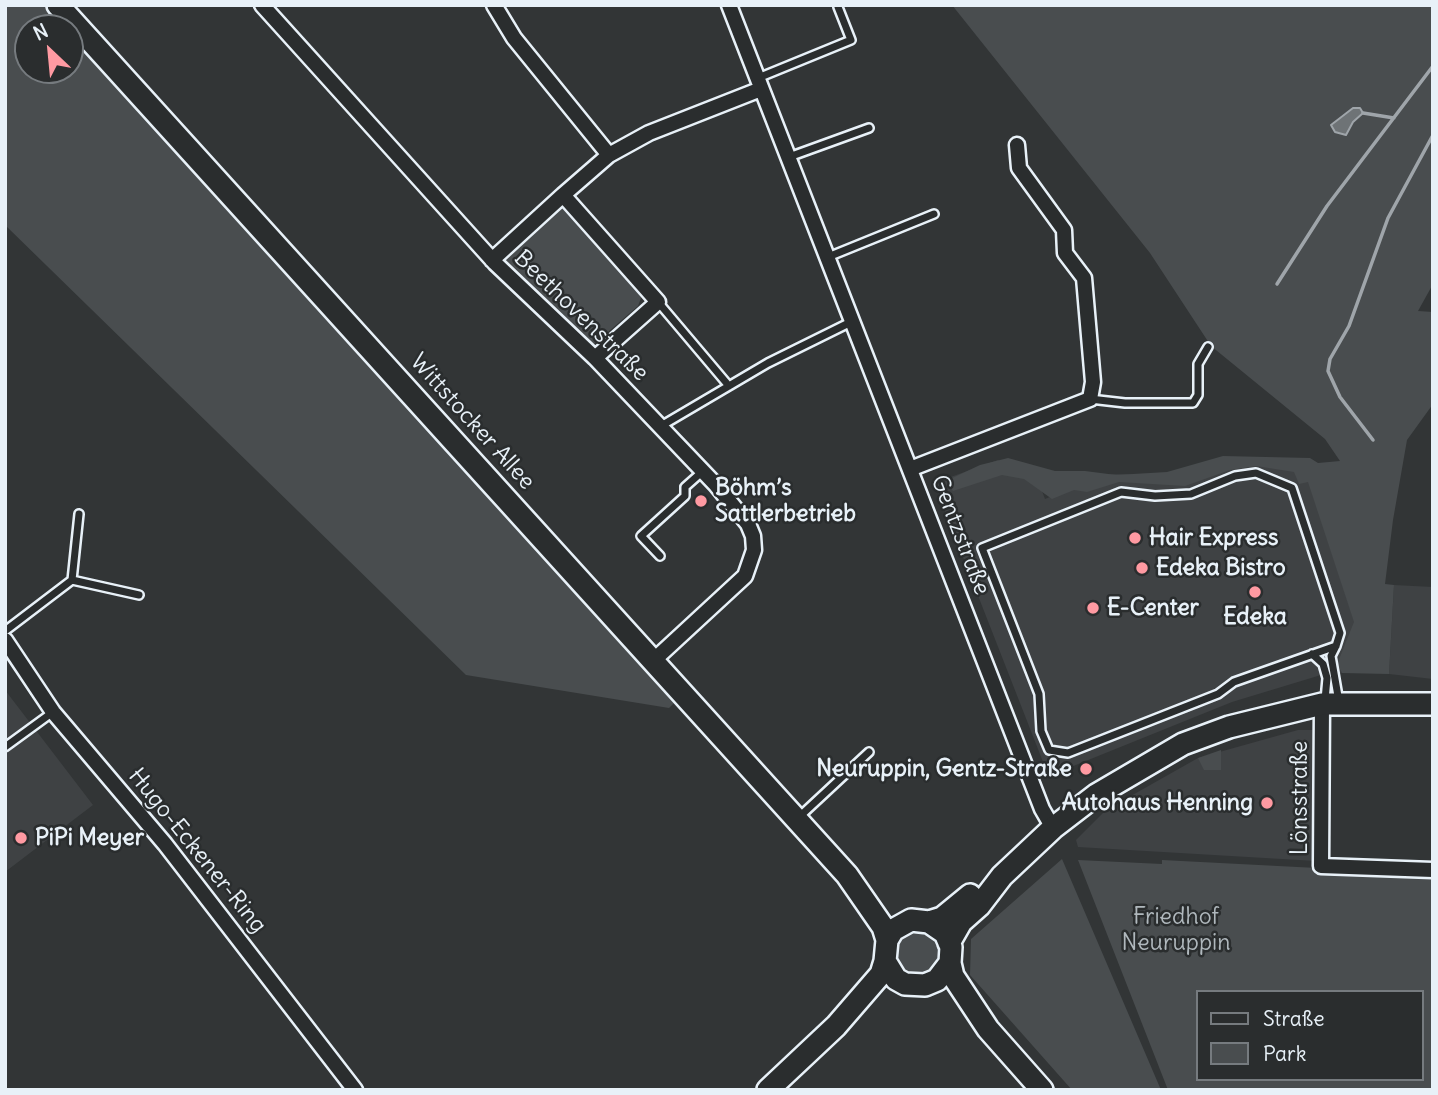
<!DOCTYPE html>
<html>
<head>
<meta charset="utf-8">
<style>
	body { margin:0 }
	#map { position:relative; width:1438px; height:1095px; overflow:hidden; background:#323536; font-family:Delius,sans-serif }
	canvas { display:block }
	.frame { position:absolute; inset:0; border:7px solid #e8f1f8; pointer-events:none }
	.legend { position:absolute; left:1196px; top:990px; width:228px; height:91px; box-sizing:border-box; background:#2a2d2e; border:2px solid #767b7f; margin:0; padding:9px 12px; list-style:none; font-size:21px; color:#e8f1f8 }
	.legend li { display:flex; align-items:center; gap:14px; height:35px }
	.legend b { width:35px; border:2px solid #767b7f }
	.north { position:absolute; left:14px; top:14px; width:70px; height:70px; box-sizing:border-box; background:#2a2d2e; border:2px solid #767b7f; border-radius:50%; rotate:334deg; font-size:19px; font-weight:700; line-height:28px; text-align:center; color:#e8f1f8 }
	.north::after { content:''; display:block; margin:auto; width:24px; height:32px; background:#ff9aa2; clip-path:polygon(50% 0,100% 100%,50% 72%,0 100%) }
</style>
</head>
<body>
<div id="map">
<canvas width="1438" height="1095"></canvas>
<div class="frame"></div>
<ul class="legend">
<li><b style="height:9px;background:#2a2d2e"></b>Straße</li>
<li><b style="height:19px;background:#494d4f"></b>Park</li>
</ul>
<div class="north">N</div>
</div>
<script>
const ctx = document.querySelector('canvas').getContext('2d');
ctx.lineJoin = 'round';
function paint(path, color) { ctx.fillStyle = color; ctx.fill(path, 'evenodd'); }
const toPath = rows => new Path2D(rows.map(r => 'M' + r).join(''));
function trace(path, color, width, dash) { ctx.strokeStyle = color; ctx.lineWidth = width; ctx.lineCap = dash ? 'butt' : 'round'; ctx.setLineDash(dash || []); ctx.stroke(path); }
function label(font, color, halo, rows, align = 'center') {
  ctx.font = font + ' Delius,sans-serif'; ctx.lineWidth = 5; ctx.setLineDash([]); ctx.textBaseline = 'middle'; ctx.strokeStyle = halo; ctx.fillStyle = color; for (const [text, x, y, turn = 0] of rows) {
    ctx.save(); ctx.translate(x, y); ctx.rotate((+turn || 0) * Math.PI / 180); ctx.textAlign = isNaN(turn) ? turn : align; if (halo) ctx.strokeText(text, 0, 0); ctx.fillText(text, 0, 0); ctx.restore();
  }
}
paint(toPath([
	[998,460,1037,478,1045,499,1105,474,1193,475,1229,465,1303,464,1355,623,1337,664,1342,673,1321,675,1232,702,1056,773,1045,767,934,483],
	[1394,585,1433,587,1433,679,1389,674],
	[5,690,93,805,5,872],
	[1298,730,1315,730,1316,861,1078,847,1076,840,1106,810,1198,758]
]), '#3f4244');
paint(toPath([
	[5,5,49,5,678,699,669,708,466,675,5,225],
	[28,28,70,28,70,70,28,70],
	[952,5,1433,5,1433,284,1418,311,1433,312,1433,404,1407,440,1393,520,1385,584,1394,585,1389,674,1342,673,1337,664,1354,622,1308,482,1299,484,1294,472,1256,466,1230,470,1185,486,1119,482,1087,492,1074,490,1052,499,1024,479,1002,475,953,491,946,481,980,465,1008,458,1055,471,1085,471,1116,475,1167,472,1223,456,1310,458,1318,463,1340,461,1325,439,1211,346,1150,253],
	[561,205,567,208,638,288,641,298,638,306,593,345,503,265,502,259],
	[1221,750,1221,770,1204,770,1198,758],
	[1062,859,1161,1090,1072,1090,970,975,971,939],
	[1078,860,1162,864,1162,860,1433,874,1433,1090,1168,1090],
	[1198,992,1422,992,1422,1079,1198,1079],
	'895 952a22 22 0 1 1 44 0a22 22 0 1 1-44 0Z'
]), '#494d4f');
const water = toPath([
	[1353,108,1360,108,1363,113,1353,122,1346,135,1335,132,1331,125,1353,108]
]);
paint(water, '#6e7376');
trace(water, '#9fa5aa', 2);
trace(toPath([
	[1363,113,1394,118],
	[1277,284,1327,206,1433,66],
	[1373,440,1340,397,1328,371,1330,359,1349,326,1388,218,1433,135]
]), '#9fa5aa', 3.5);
const lane = toPath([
	[758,78,851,40,838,7],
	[789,157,869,128],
	[828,257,934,214],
	[658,302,729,386],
	[1090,399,1125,403,1193,403,1198,395,1198,364,1208,347],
	[661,426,768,363,853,321],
	[660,556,641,536,685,496,685,487,703,471],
	[72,580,139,595],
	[5,631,72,580,79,514],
	[1336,646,1234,682,1218,694,1068,753,1049,750,1041,731,1039,694,982,548,1121,492,1155,496,1191,494,1235,476,1256,473,1292,488,1340,633,1336,646,1331,656,1339,702],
	[1312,654,1323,664,1327,678,1325,700],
	[5,747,53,712],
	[797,819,869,752]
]);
const street = toPath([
	[262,5,495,263,595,358,716,485,748,524,753,536,754,550,745,576,653,661],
	[494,5,514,38,609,155],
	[729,5,1042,809,1053,828],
	[563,195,609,155,649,133,761,89],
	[492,260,563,195,658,302,595,358],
	[910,469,1090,399,1093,382,1084,278,1065,253,1064,230,1019,168,1017,145],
	[5,640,53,712,165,844,355,1090],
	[1322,704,1321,866,1433,870]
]);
const secondary = toPath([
	[58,5,847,875,883,927,887,940],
	[929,922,945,933,951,947,950,963,937,980,925,985,905,984,896,979,885,961,887,940,893,930,911,920,929,922,942,918,970,895],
	[949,943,961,922,979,906,1002,876,1053,828,1096,795,1183,744,1229,727,1322,704,1433,704],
	[950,963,953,976,988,1029,1042,1090],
	[768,1090,836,1026,881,974,885,961]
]);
trace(lane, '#e8f1f8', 12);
trace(street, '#e8f1f8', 19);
trace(secondary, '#e8f1f8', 26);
trace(lane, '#2a2d2e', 7);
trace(street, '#2a2d2e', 14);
trace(secondary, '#2a2d2e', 21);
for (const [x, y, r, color] of [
	[701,501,7,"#ff9aa2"],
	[1135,538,7,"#ff9aa2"],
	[1142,568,7,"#ff9aa2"],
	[1255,592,7,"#ff9aa2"],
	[1093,608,7,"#ff9aa2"],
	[1086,769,7,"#ff9aa2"],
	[1267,803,7,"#ff9aa2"],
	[21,838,7,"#ff9aa2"]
]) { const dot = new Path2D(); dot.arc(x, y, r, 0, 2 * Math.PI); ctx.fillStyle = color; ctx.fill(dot); trace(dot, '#2a2d2e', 2.5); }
label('23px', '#e8f1f8', '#2a2d2e', [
	["Beethovenstraße",581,316,44],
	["Wittstocker Allee",472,422,48],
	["Gentzstraße",960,535,69],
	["Lönsstraße",1300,798,-90],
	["Hugo-Eckener-Ring",197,851,51]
]);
label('bold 23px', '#e8f1f8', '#2a2d2e', [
	["Böhm’s",715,488],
	["Sattlerbetrieb",715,514],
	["Hair Express",1149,538],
	["Edeka Bistro",1156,568],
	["E-Center",1107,608],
	["Edeka",1255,617,"center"],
	["Neuruppin, Gentz-Straße",1072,769,"right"],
	["Autohaus Henning",1253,803,"right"],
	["PiPi Meyer",35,838]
], 'left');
label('23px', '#b0b8bd', '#2a2d2e', [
	["Friedhof",1176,917],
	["Neuruppin",1176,943]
]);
</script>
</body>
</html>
